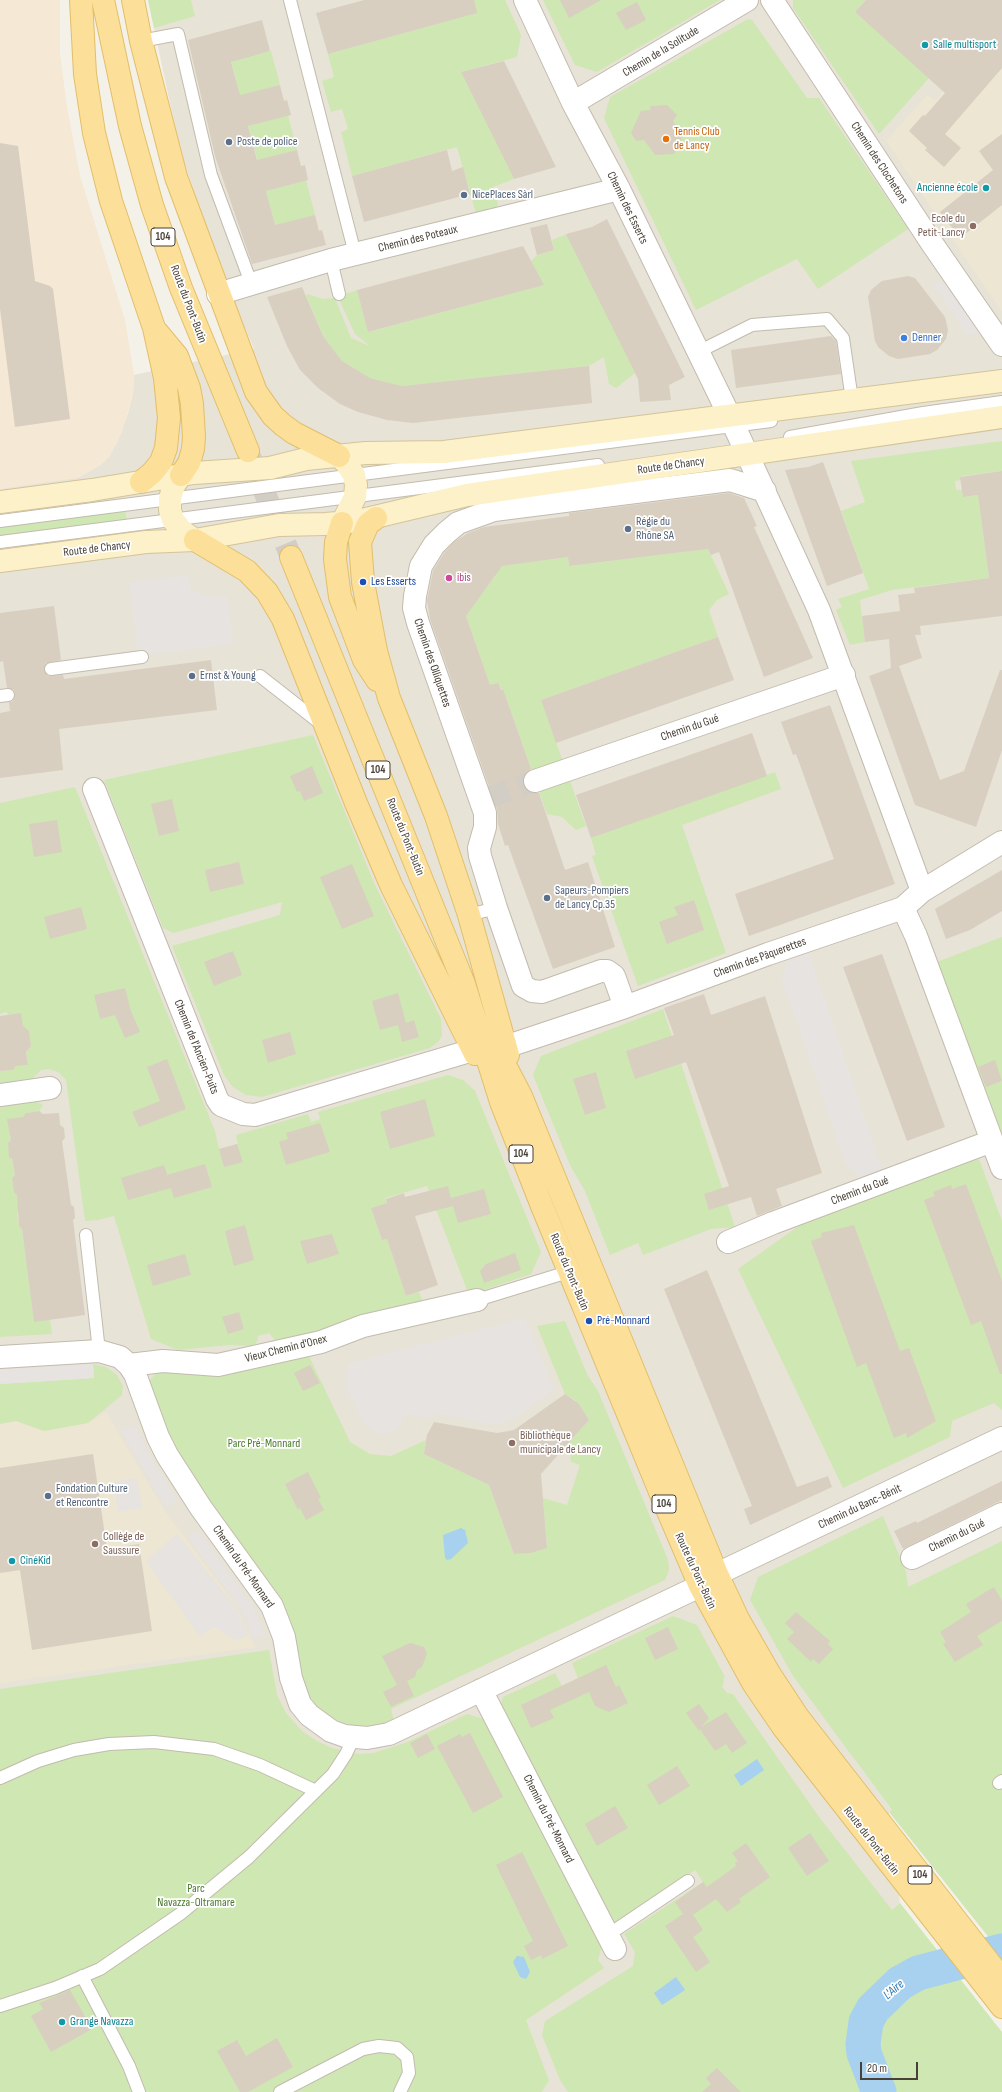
<!DOCTYPE html>
<html>
<head>
<meta charset="utf-8">
<style>
	body { margin:0 }
	#map { position:relative; width:1002px; height:2092px; overflow:hidden; background:#f4f1e9; font-family:"Sofia Sans Condensed",sans-serif }
	canvas { display:block }
	.scale { position:absolute; left:860px; top:2062px; width:58px; height:18px; box-sizing:border-box; border:2px solid #484137; border-top:0; padding-left:5px; font-size:12px; line-height:14px; white-space:nowrap; color:#484137; -webkit-text-stroke:3px #fff; paint-order:stroke }
</style>
</head>
<body>
<div id="map">
<canvas width="1002" height="2092"></canvas>
<div class="scale">20 m</div>
</div>
<script>
const ctx = document.querySelector('canvas').getContext('2d');
ctx.lineJoin = 'round';
function paint(path, color) { ctx.fillStyle = color; ctx.fill(path, 'evenodd'); }
const toPath = rows => new Path2D(rows.map(r => 'M' + r).join(''));
function trace(path, color, width, dash) { ctx.strokeStyle = color; ctx.lineWidth = width; ctx.lineCap = dash ? 'butt' : 'round'; ctx.setLineDash(dash || []); ctx.stroke(path); }
function label(font, color, halo, rows, align = 'center') {
  ctx.font = font + ' "Sofia Sans Condensed",sans-serif'; ctx.lineWidth = 3.5; ctx.setLineDash([]); ctx.textBaseline = 'middle'; ctx.strokeStyle = halo; ctx.fillStyle = color; for (const [text, x, y, turn = 0] of rows) {
    ctx.save(); ctx.translate(x, y); ctx.rotate((+turn || 0) * Math.PI / 180); ctx.textAlign = isNaN(turn) ? turn : align; if (halo) ctx.strokeText(text, 0, 0); ctx.fillText(text, 0, 0); ctx.restore();
  }
}
paint(toPath([
	[148,0,1002,0,1002,1848,855,1760,892,1810,889,1812,900,1903,802,1993,847,2092,542,2092,549,2081,501,2033,0,2092,0,489,17,486,116,445,128,413,133,393,134,375,254,349,223,276,180,150]
]), '#e8e3d7');
paint(toPath([
	[0,0,60,0,60,54,67,107,80,176,125,320,134,375,133,393,122,432,110,456,101,465,78,478,0,489]
]), '#f5e8d5');
paint(toPath([
	[1002,23,1002,312,886,141,928,94,935,101],
	[106,1412,165,1511,235,1604,255,1647,0,1683,0,1424,16,1421,44,1431,88,1423]
]), '#ede6d3');
paint(toPath([
	[148,0,191,0,195,16,154,28],
	[473,0,505,0,521,35,517,57,461,72,514,179,493,187,498,204,496,211,477,217,457,147,352,176,341,132,348,129,342,109,331,112,322,81,334,77,328,54,476,13],
	[543,0,720,0,597,72,575,65],
	[793,0,866,0,855,12,929,78,879,134,793,8],
	[748,19,752,20,807,98,819,98,908,229,818,289,797,259,696,310,604,118,610,97],
	[271,51,280,85,240,96,231,60],
	[288,115,297,150,258,161,248,126],
	[306,180,315,215,275,226,266,191],
	[567,234,635,373,616,388,609,384,604,357,589,366,402,386,370,378,342,361,323,336,306,295,308,294,323,299,335,298,351,338,370,346,355,334,338,297,357,290,369,332,543,285,531,261,537,255,554,250,552,240],
	[1002,441,1002,471,961,476,961,480,955,481,956,490,962,490,963,497,978,495,989,578,892,590,860,600,865,642,850,645,836,610,842,607,838,599,869,589,841,511,865,502,851,461],
	[125,509,127,522,0,538,0,525],
	[708,549,729,594,717,600,709,610,718,637,541,700,586,826,576,830,562,817,547,814,503,689,490,685,464,610,473,606,495,576,494,567,568,557,569,566],
	[313,735,375,885,441,1019,442,1035,438,1042,430,1048,262,1097,246,1095,233,1087,224,1075,172,946,280,915,282,902,174,933,163,928,104,780],
	[775,772,781,789,682,825,726,953,638,986,592,856,596,855,591,838],
	[75,787,215,1131,219,1149,238,1144,236,1135,308,1114,311,1122,320,1119,318,1112,448,1075,463,1080,475,1091,541,1252,531,1274,469,1295,427,1186,385,1198,387,1203,371,1208,382,1240,387,1239,406,1296,419,1292,424,1305,276,1341,269,1333,258,1336,257,1342,252,1346,230,1345,178,1350,151,1339,114,1216,98,1220,85,1221,66,1080,58,1072,49,1069,41,1070,32,1079,0,1083,0,1071,13,1070,16,1066,28,1065,26,1049,31,1046,29,1031,23,1029,21,1014,9,1015,6,1012,0,1014,0,803],
	[1002,937,1002,1143,937,962],
	[663,1009,735,1227,711,1229,643,1255,638,1243,610,1255,585,1191,570,1165,533,1075,541,1056],
	[33,1099,43,1105,39,1111,26,1113,24,1119,8,1119,11,1140,8,1143,15,1175,12,1178,17,1195,19,1210,17,1213,19,1226,22,1229,34,1321,50,1319,52,1334,0,1337,0,1103],
	[979,1159,1002,1221,1002,1410,994,1403,952,1421,950,1437,843,1488,738,1269,803,1223,845,1205],
	[565,1321,587,1374,598,1391,668,1560,669,1570,665,1580,391,1709,394,1721,370,1726,351,1725,332,1718,317,1708,308,1696,300,1671,300,1658,292,1627,206,1500,172,1444,147,1383,158,1371,308,1354,350,1442,370,1454,391,1456,426,1440,424,1454,489,1485,514,1554,531,1553,547,1547,543,1498,567,1505,580,1465,571,1462,569,1443,589,1420,575,1400,565,1394,537,1326],
	[93,1364,106,1367,117,1375,123,1386,122,1395,88,1423,44,1431,16,1421,0,1424,0,1384,94,1378],
	[883,1516,906,1572,908,1587,1002,1541,1002,1954,889,1812,892,1810,793,1676,750,1600,758,1577],
	[673,1616,697,1625,725,1677,723,1679,724,1681,722,1687,727,1693,733,1694,819,1817,892,1910,900,1903,1002,2032,1002,2092,568,2092,560,2080,542,2035,545,2021,633,1966,635,1952,624,1934,703,1882,695,1870,619,1924,608,1920,500,1707,503,1697,555,1673,562,1686,578,1678,572,1663],
	[269,1650,277,1695,286,1713,302,1731,315,1740,332,1748,359,1754,373,1753,405,1743,467,1714,487,1720,602,1946,598,1960,604,1968,526,2020,549,2081,542,2092,0,2092,0,1689]
]), '#cfe7b3');
paint(toPath([
	[957,281,992,332,967,335,932,284],
	[188,575,190,589,212,597,227,595,234,644,138,656,129,582],
	[809,953,883,1171,861,1179,845,1164,781,977,787,961],
	[525,1318,554,1390,510,1421,496,1425,435,1413,432,1419,406,1414,396,1430,385,1434,375,1433,365,1425,346,1388,348,1363],
	[93,1364,94,1378,0,1384,0,1370],
	[135,1424,154,1463,178,1501,166,1508,121,1431],
	[137,1478,142,1508,118,1512,113,1482],
	[198,1530,254,1608,266,1637,253,1639,244,1616,232,1597,188,1538],
	[177,1534,234,1605,249,1635,235,1640,214,1627,200,1636,146,1561]
]), '#e6e3e0');
paint(toPath([
	[461,1528,465,1530,468,1543,451,1559,447,1560,445,1558,443,1535],
	[757,1759,764,1770,741,1786,734,1775],
	[517,1956,524,1957,530,1972,526,1979,520,1977,513,1962],
	[676,1977,685,1990,662,2005,654,1993]
]), '#a7d1ef');
trace(toPath([
	[879,2092,864,2053,863,2044,866,2022,873,2009,900,1983,918,1973,1002,1951]
]), '#a7d1ef', 35);
paint(toPath([
	[364,0,474,0,477,13,328,54,316,13],
	[560,0,601,0,569,18],
	[866,0,1002,0,1002,68,945,134,961,148,944,167,925,150,927,148,909,131,923,115,925,116,945,93,855,12],
	[637,2,646,20,626,30,616,13],
	[262,20,270,51,231,62,240,95,280,85,284,101,287,100,291,115,248,126,257,160,297,150,301,166,305,165,308,180,266,191,275,225,315,215,319,231,322,230,326,245,252,264,215,156,188,40],
	[504,61,556,167,514,179,461,72],
	[667,105,677,115,673,121,683,135,674,154,655,155,644,140,636,141,631,133,641,111,650,110,651,106],
	[1002,134,1002,205,960,238,940,212,993,170,979,151],
	[0,143,18,146,35,281,50,286,53,289,70,419,15,427,0,309],
	[447,150,452,171,463,167,470,194,364,222,352,176],
	[607,219,685,377,669,385,671,400,640,402,638,379,566,234,592,227],
	[547,224,554,250,537,255,530,228],
	[523,246,544,285,368,332,357,290],
	[908,276,915,278,945,317,948,330,946,339,937,350,930,354,898,359,889,356,878,347,875,341,868,297,871,290,882,281],
	[302,287,323,336,342,361,370,378,402,386,589,366,592,403,413,423,387,420,358,412,340,404,318,388,300,370,287,346,267,297],
	[831,336,836,341,841,374,736,388,731,350],
	[823,462,863,573,827,586,785,470,808,467],
	[1002,471,1002,616,920,626,921,635,915,635,922,658,899,666,940,780,964,771,1000,670,1002,670,1002,750,976,827,915,805,869,676,891,668,889,639,865,642,862,616,900,611,898,595,915,593,914,588,989,578,978,495,963,497,960,477],
	[729,493,744,498,757,526,754,527,813,658,764,677,719,552,711,555,708,549,569,566,568,557,502,566,466,616,490,685,498,683,501,690,503,689,531,769,526,773,523,778,523,785,527,791,532,793,539,793,565,870,588,862,615,947,553,969,508,845,505,846,498,824,497,809,430,619,427,601,433,571,444,553,454,542,468,533,484,527,569,516,569,513],
	[54,606,61,660,46,663,44,670,48,676,63,675,64,679,211,660,217,710,59,729,63,770,0,778,0,713,10,711,9,702,13,701,15,694,14,690,7,688,3,661,0,662,0,613],
	[718,637,734,680,556,743,541,700],
	[830,705,895,884,749,936,735,894,834,859,796,754,793,755,781,722],
	[752,733,767,776,591,838,576,795],
	[312,766,323,793,304,801,300,791,297,792,290,776],
	[172,799,179,831,159,836,151,804],
	[57,820,62,852,34,857,29,824],
	[239,862,244,884,210,892,205,870],
	[352,864,374,916,342,929,320,877],
	[1002,870,1002,911,970,930,946,939,935,909],
	[694,900,704,930,667,944,659,922,678,915,674,907],
	[81,907,87,929,50,939,44,917],
	[233,951,242,975,214,986,204,962],
	[882,954,945,1127,907,1141,843,967],
	[125,988,131,1011,140,1032,125,1038,115,1015,100,1019,94,995],
	[398,993,406,1023,414,1020,419,1037,402,1042,398,1025,380,1030,372,1001],
	[704,994,711,1015,765,996,822,1173,776,1189,782,1206,757,1216,751,1197,709,1210,704,1194,729,1186,686,1062,635,1079,626,1051,674,1035,664,1008],
	[21,1013,23,1026,29,1031,31,1046,26,1052,28,1065,16,1066,13,1070,0,1071,0,1016],
	[290,1032,296,1054,268,1063,262,1040],
	[167,1059,186,1109,139,1127,132,1112,160,1101,147,1067],
	[995,1060,1002,1081,986,1087,978,1067],
	[596,1072,606,1108,585,1115,573,1079],
	[425,1099,435,1136,390,1149,380,1112],
	[39,1111,43,1114,59,1113,60,1125,64,1128,65,1138,62,1141,71,1205,74,1207,75,1218,73,1220,85,1315,34,1322,22,1229,19,1226,17,1195,14,1192,12,1178,15,1175,12,1159,9,1157,8,1143,11,1140,7,1119,23,1117,26,1113],
	[320,1123,330,1152,286,1165,279,1142,288,1139,286,1133],
	[237,1144,243,1162,224,1167,219,1149],
	[205,1164,212,1187,174,1198,171,1188,128,1200,121,1178,164,1165,168,1177,167,1175],
	[966,1184,1002,1281,1002,1374,1000,1374,981,1321,971,1325,924,1200,935,1196,933,1192,951,1185,952,1189],
	[448,1186,451,1198,484,1189,491,1214,458,1223,453,1206,415,1216,438,1285,406,1296,387,1239,382,1240,371,1208,387,1203,386,1199,404,1193,405,1197],
	[245,1225,254,1260,234,1266,225,1231],
	[854,1225,900,1351,909,1348,936,1421,907,1438,906,1433,894,1438,866,1363,857,1367,811,1241,822,1237,821,1233],
	[332,1234,339,1254,307,1264,300,1241],
	[515,1253,521,1270,484,1283,480,1271,486,1264],
	[185,1254,191,1275,153,1286,147,1265],
	[707,1270,797,1487,828,1476,832,1487,750,1525,744,1509,752,1506,664,1289],
	[239,1312,244,1329,228,1334,222,1317],
	[310,1365,320,1383,303,1391,294,1373],
	[565,1394,578,1403,589,1420,541,1474,547,1548,531,1553,514,1554,489,1485,424,1454,427,1435,434,1422,497,1433,514,1430],
	[93,1454,107,1549,139,1544,152,1631,32,1650,20,1570,0,1573,0,1468],
	[308,1472,321,1498,318,1499,324,1510,306,1520,300,1508,298,1510,285,1484],
	[1002,1481,1002,1500,903,1549,894,1531,916,1521,917,1523],
	[994,1587,1002,1601,1002,1621,977,1636,983,1645,955,1662,943,1644,946,1642,940,1632,971,1612,966,1604],
	[796,1612,830,1641,828,1644,833,1649,819,1664,813,1659,811,1662,787,1639,794,1632,785,1623],
	[668,1627,678,1649,655,1660,645,1638],
	[410,1643,424,1647,427,1654,422,1667,417,1670,415,1677,407,1681,414,1696,391,1707,383,1692,397,1685,382,1656],
	[606,1665,616,1687,619,1685,628,1703,609,1712,595,1706,589,1692,550,1710,554,1718,531,1728,521,1705],
	[699,1704,709,1718,701,1727,726,1712,747,1743,732,1753,726,1744,715,1751,700,1729,699,1731,686,1713],
	[470,1733,503,1797,473,1813,437,1746,460,1734,462,1737],
	[427,1734,435,1749,418,1758,410,1743],
	[677,1766,690,1786,659,1805,647,1785],
	[615,1806,628,1828,597,1846,585,1824],
	[810,1833,829,1861,807,1876,788,1848],
	[746,1843,770,1877,739,1899,741,1902,727,1912,716,1899,693,1915,703,1930,693,1937,710,1962,696,1972,665,1926,683,1914,675,1902,703,1882,707,1887,736,1866,735,1863,738,1861,732,1853],
	[522,1852,568,1946,542,1959,541,1955,531,1960,524,1946,533,1941,496,1865],
	[70,1990,92,2029,51,2052,31,2016,43,2009,39,2003],
	[277,2038,293,2067,248,2092,240,2092,217,2051,237,2040,246,2056],
	[717,2068,741,2092,702,2092,711,2084,706,2078]
]), '#d8cfc1');
trace(toPath([
	[488,798,535,781]
]), '#d2cec5', 22, [22, 11]);
trace(toPath([
	[248,452,291,557]
]), '#d2cec5', 22, [22, 11]);
const lane = toPath([
	[290,0,355,254],
	[141,41,178,34,211,175,251,283],
	[331,260,339,294],
	[698,352,752,325,827,319,843,338,852,400],
	[790,437,923,413,1002,402],
	[0,521,771,421],
	[0,542,598,465],
	[51,669,142,657],
	[260,676,320,723],
	[0,696,8,695],
	[469,915,496,908],
	[86,1235,99,1351],
	[477,1300,568,1272],
	[0,1778,38,1761,74,1750,109,1744,154,1742,214,1749,260,1765,316,1791],
	[999,1783,1002,1781],
	[608,1935,688,1881],
	[82,1976,129,2066,139,2092],
	[0,2006,55,1988,100,1969,180,1914,249,1857,333,1774,346,1754,354,1737],
	[280,2092,363,2049,379,2046,397,2048,407,2057,409,2073,400,2092]
]);
const street = toPath([
	[525,0,573,103,619,189,730,417,819,610,922,891],
	[772,0,931,242,1002,345],
	[573,103,747,0],
	[218,294,331,260,619,189],
	[535,781,844,675],
	[94,789,217,1099,221,1105,243,1114,255,1115,473,1050],
	[903,908,916,936,1002,1168],
	[625,1007,614,976,607,971,601,971,542,992,532,991,523,986,496,908,480,856,479,848,485,827,485,813,418,623,414,608,415,596,421,566,434,545,446,533,458,523,494,510,730,480,765,491],
	[505,1047,625,1007,768,954,903,908,922,891,1002,842],
	[0,1095,50,1088],
	[728,1242,773,1223,992,1141],
	[0,1357,99,1351,120,1357,129,1365,135,1374,158,1437,167,1455,201,1508,272,1606,284,1637,291,1678,300,1704,309,1715,331,1731,345,1736,367,1738,389,1734,700,1586],
	[129,1365,163,1361,218,1365,321,1342,363,1326,477,1300],
	[912,1558,1002,1514],
	[717,1574,1002,1438],
	[481,1690,615,1949]
]);
const secondary = toPath([
	[339,456,347,464,354,475,356,485,355,497,342,523],
	[181,475,173,487,170,499,170,510,173,520,182,531,195,540],
	[0,502,92,490,194,473,270,468,306,459,366,453,444,452,1002,381],
	[0,561,146,542,195,540,279,525,326,524,358,521,467,495,1002,417]
]);
const primary = toPath([
	[81,0,85,74,94,133,111,201,154,328,165,378,169,418,166,448,161,462,152,473,141,482],
	[103,0,130,126,152,205,181,288,248,451],
	[133,0,141,41,176,177,256,392,273,416,283,425,294,433,339,456],
	[157,332,177,356,189,388,192,404,194,437,193,449,189,463,181,475],
	[376,518,368,524,360,542,363,582,376,651,389,698,436,816,469,915,508,1055],
	[342,523,336,542,335,559,340,597,364,660,377,680],
	[195,540,247,571,267,592,283,619,356,803,391,885,475,1054],
	[291,557,464,984,501,1102,542,1206,670,1516,700,1586,753,1683,783,1727,1002,2007],
	[492,1040,521,1096,717,1574,738,1619,769,1673,798,1717,1002,1979]
]);
trace(lane, '#c2bbae', 14);
trace(street, '#c2bbae', 24);
trace(secondary, '#d3c499', 24);
trace(primary, '#e2be69', 24);
trace(lane, '#fff', 12);
trace(street, '#fff', 22);
trace(secondary, '#fdf1c9', 22);
trace(primary, '#fce09a', 22);
for (const [x, y, r, color] of [
	[925,45,4,"#0f9aa8"],
	[666,139,4,"#e8710a"],
	[229,142,4,"#5c6f8a"],
	[986,188,4,"#0f9aa8"],
	[464,195,4,"#5c6f8a"],
	[973,226,4,"#8d6e63"],
	[904,338,4,"#3f7fe0"],
	[628,529,4,"#5c6f8a"],
	[449,578,4,"#d1479c"],
	[363,582,4,"#1a4fb4"],
	[192,676,4,"#5c6f8a"],
	[547,898,4,"#5c6f8a"],
	[589,1321,4,"#1a4fb4"],
	[512,1443,4,"#8d6e63"],
	[48,1496,4,"#5c6f8a"],
	[95,1544,4,"#8d6e63"],
	[12,1561,4,"#0f9aa8"],
	[62,2022,4,"#0f9aa8"]
]) { const dot = new Path2D(); dot.arc(x, y, r, 0, 2 * Math.PI); ctx.fillStyle = color; ctx.fill(dot); trace(dot, '#fff', 1.5); }
for (const [x, y, w] of [
	[163,237,24],
	[378,770,24],
	[521,1154,24],
	[664,1504,24],
	[920,1875,24]
]) { const box = new Path2D(); box.roundRect(x - w / 2, y - 9, w, 18, 3); ctx.fillStyle = '#fff'; ctx.fill(box); trace(box, '#484137', 1); }
label('bold 11px', '#484137', null, [
	["104",163,237],
	["104",378,770],
	["104",521,1154],
	["104",664,1504],
	["104",920,1875]
]);
label('12px', '#0d838f', '#fff', [
	["Salle multisport",933,45],
	["Ancienne école",978,188,"right"],
	["CinéKid",20,1561],
	["Grange Navazza",70,2022]
], 'left');
label('12px', '#484137', '#fff', [
	["Chemin de la Solitude",661,52,-31],
	["Chemin des Clochetons",879,163,57],
	["Chemin des Esserts",627,208,64],
	["Chemin des Poteaux",418,239,-14],
	["Route du Pont-Butin",188,304,69],
	["Route de Chancy",671,466,-8],
	["Route de Chancy",97,549,-7],
	["Chemin des Olliquettes",432,663,71],
	["Chemin du Gué",690,728,-19],
	["Route du Pont-Butin",405,837,68],
	["Chemin des Pâquerettes",760,958,-20],
	["Chemin de l'Ancien-Puits",196,1047,68],
	["Chemin du Gué",860,1191,-21],
	["Route du Pont-Butin",569,1272,67],
	["Vieux Chemin d'Onex",286,1349,-14],
	["Chemin du Banc-Bénit",860,1507,-25],
	["Chemin du Gué",957,1536,-26],
	["Chemin du Pré-Monnard",243,1567,55],
	["Route du Pont-Butin",695,1571,65],
	["Chemin du Pré-Monnard",548,1819,63],
	["Route du Pont-Butin",871,1841,52]
]);
label('12px', '#c56008', '#fff', [
	["Tennis Club",674,132],
	["de Lancy",674,146]
], 'left');
label('12px', '#4e5e75', '#fff', [
	["Poste de police",237,142],
	["NicePlaces Sàrl",472,195],
	["Régie du",636,522],
	["Rhône SA",636,536],
	["Ernst & Young",200,676],
	["Sapeurs-Pompiers",555,891],
	["de Lancy Cp.35",555,905],
	["Fondation Culture",56,1489],
	["et Rencontre",56,1503]
], 'left');
label('12px', '#785e54', '#fff', [
	["Ecole du",965,219,"right"],
	["Petit-Lancy",965,233,"right"],
	["Bibliothèque",520,1436],
	["municipale de Lancy",520,1450],
	["Collège de",103,1537],
	["Saussure",103,1551]
], 'left');
label('12px', '#366cbe', '#fff', [
	["Denner",912,338]
], 'left');
label('12px', '#b23c85', '#fff', [
	["ibis",457,578]
], 'left');
label('12px', '#164399', '#fff', [
	["Les Esserts",371,582],
	["Pré-Monnard",597,1321]
], 'left');
label('12px', '#48792b', '#fff', [
	["Parc Pré-Monnard",264,1444],
	["Parc",196,1889],
	["Navazza-Oltramare",196,1903]
]);
label('italic 13px', '#327bb2', '#fff', [
	["L'Aire",894,1990,-40]
]);
</script>
</body>
</html>
